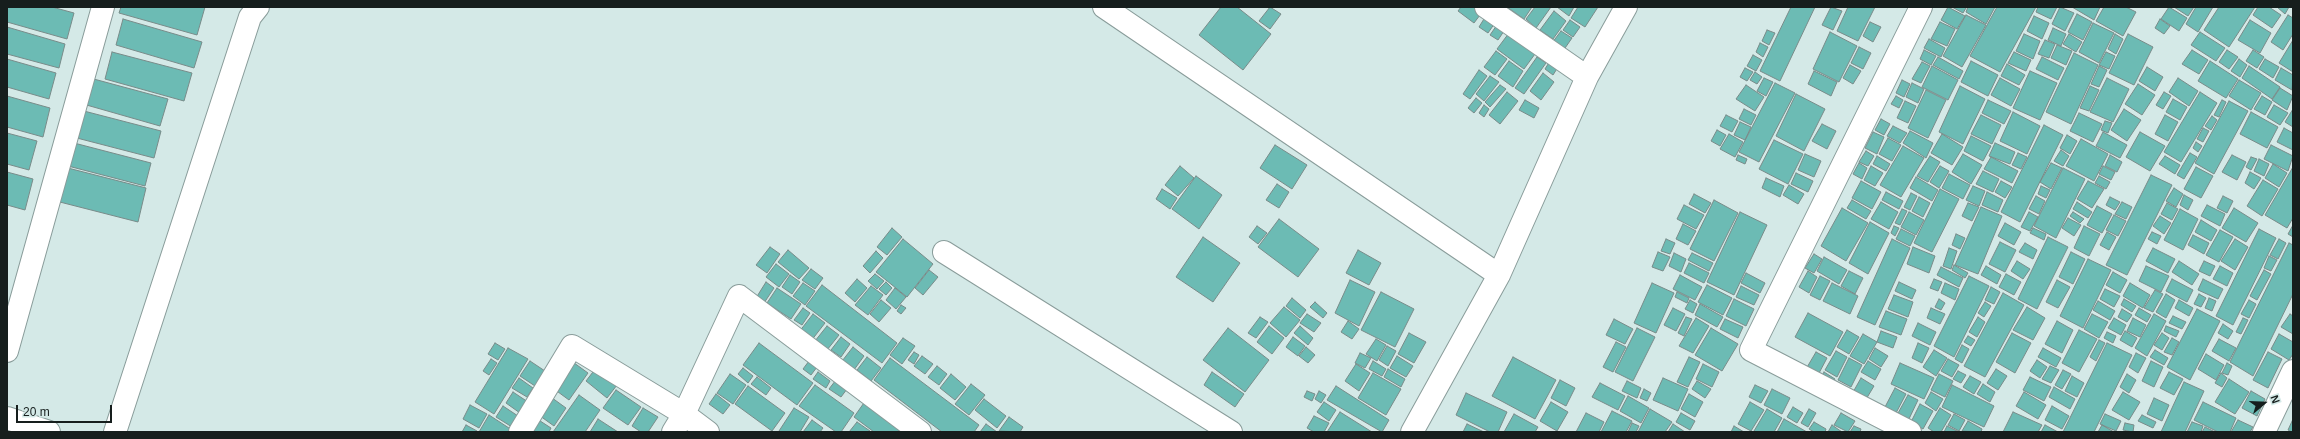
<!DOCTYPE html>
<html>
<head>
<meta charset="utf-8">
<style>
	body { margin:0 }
	#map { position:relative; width:2300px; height:439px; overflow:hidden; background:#d4e9e7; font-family:Helvetica,sans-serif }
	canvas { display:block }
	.frame { position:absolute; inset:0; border:8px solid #161e1d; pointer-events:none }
	.north { position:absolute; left:2244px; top:383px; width:40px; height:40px; -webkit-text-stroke:3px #d4e9e7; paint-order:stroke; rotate:71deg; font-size:11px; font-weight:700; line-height:16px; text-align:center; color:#161e1d }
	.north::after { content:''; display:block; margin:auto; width:14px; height:18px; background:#161e1d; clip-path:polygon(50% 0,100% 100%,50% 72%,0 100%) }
	.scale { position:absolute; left:16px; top:405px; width:96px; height:18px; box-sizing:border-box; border:2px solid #161e1d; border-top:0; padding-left:5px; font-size:12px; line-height:14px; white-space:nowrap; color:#161e1d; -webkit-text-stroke:3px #d4e9e7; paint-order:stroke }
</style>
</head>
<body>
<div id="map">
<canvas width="2300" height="439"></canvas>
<div class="frame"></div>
<div class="north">N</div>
<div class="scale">20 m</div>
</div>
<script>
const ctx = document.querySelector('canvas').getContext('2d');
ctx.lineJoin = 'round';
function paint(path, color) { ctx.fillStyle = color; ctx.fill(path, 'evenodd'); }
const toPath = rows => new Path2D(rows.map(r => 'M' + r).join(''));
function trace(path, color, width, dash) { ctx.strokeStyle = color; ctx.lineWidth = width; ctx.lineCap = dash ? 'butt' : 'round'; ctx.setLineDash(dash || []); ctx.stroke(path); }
const building = toPath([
	[7,7,52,7,74,13,67,39,7,22,7,7],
	[121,7,205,7,197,35,119,13,121,7],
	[1221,7,1237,7,1271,34,1243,70,1199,35,1221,7],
	[1270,7,1281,14,1270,29,1259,21,1270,7],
	[1461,7,1478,7,1483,11,1474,23,1458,11,1461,7],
	[1507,7,1532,7,1524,19,1507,7],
	[1535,7,1551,7,1536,28,1526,19,1535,7],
	[1557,7,1574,7,1569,16,1557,7],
	[1578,7,1598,7,1585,27,1571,18,1578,7],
	[1791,7,1815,7,1780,81,1760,71,1791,7],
	[1831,7,1842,11,1833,30,1822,25,1831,7],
	[1848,7,1875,7,1858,41,1837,31,1848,7],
	[1948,7,1965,16,1957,29,1941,20,1948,7],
	[1952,7,1965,7,1966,8,1963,13,1952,7],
	[1968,7,1995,7,1986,24,1966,12,1968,7],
	[1997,7,2036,7,2000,72,1970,56,1997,7],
	[2038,7,2057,7,2051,19,2036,12,2038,7],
	[2060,7,2074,13,2065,31,2052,24,2060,7],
	[2072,7,2100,7,2094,20,2072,7],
	[2104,7,2126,7,2136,12,2123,36,2096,21,2104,7],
	[2169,7,2187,18,2179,31,2161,19,2169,7],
	[2174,7,2194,7,2188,16,2174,7],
	[2196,7,2213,7,2198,32,2186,24,2196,7],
	[2219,7,2255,7,2229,47,2204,30,2219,7],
	[2258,7,2269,7,2281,15,2272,28,2253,15,2258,7],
	[2277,7,2289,7,2285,14,2277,7],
	[1554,11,1566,21,1553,39,1540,30,1554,11],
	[1487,14,1497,20,1488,33,1479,27,1487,14],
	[2077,14,2092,22,2083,40,2068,32,2077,14],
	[1966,15,1986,25,1962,67,1943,56,1966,15],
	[2288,15,2293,18,2293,34,2283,50,2271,42,2288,15],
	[2034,16,2049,23,2042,39,2027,31,2034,16],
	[123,19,202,42,194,68,116,45,123,19],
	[2160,19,2170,26,2164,34,2155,28,2160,19],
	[1570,20,1580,27,1573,37,1563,30,1570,20],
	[2250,20,2271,33,2260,53,2238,40,2250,20],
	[1499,22,1506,28,1498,40,1490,35,1499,22],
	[1870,22,1881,27,1873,42,1863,36,1870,22],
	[1940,22,1955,29,1947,46,1931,39,1940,22],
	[2093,23,2114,33,2099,63,2079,52,2093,23],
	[7,27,65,44,59,68,7,54,7,27],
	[2053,28,2066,34,2061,46,2048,40,2053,28],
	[1767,30,1775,33,1769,45,1762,41,1767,30],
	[1561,31,1572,38,1563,51,1552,43,1561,31],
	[1830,32,1857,46,1839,82,1813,69,1830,32],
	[2200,32,2225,48,2216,61,2191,45,2200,32],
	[1509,33,1535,54,1524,69,1497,49,1509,33],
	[2024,34,2040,41,2033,59,2016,51,2024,34],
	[2069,34,2082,42,2076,52,2063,44,2069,34],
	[2115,34,2123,39,2116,54,2108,49,2115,34],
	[2128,34,2153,47,2134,85,2109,73,2128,34],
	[1929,39,1945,48,1941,57,1924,48,1929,39],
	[2045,40,2055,44,2049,58,2038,54,2045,40],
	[2293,40,2293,72,2279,63,2293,40],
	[1760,43,1768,47,1763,57,1756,52,1760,43],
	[2057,45,2072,51,2066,65,2051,58,2057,45],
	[1859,47,1871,53,1863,69,1851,63,1859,47],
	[1924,50,1936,56,1931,65,1920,59,1924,50],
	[2192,50,2208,60,2199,74,2182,64,2192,50],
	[2227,50,2238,57,2229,69,2219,62,2227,50],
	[2253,50,2264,57,2257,68,2246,61,2253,50],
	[1496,51,1507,59,1495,75,1484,67,1496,51],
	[112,52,192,73,184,101,105,79,112,52],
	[2014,52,2031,60,2026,71,2008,63,2014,52],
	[2106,52,2115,56,2109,69,2099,65,2106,52],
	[2074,53,2098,65,2071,124,2046,112,2074,53],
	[1753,55,1762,60,1756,71,1747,66,1753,55],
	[1537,57,1546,63,1524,94,1515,88,1537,57],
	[1938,57,1963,71,1959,79,1933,65,1938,57],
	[2042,57,2064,68,2058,80,2036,69,2042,57],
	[7,59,56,73,49,99,7,87,7,59],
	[2239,59,2247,65,2240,77,2231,71,2239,59],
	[2265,59,2279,67,2273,78,2259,69,2265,59],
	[1509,61,1523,71,1513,87,1498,76,1509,61],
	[1550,61,1558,67,1553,75,1545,69,1550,61],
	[1971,61,1998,75,1988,96,1961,82,1971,61],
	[2210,61,2238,79,2226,98,2198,81,2210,61],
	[1922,62,1930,66,1921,83,1912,79,1922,62],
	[2007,64,2025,75,2019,85,2001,76,2007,64],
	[1850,65,1861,71,1853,84,1843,78,1850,65],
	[1932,66,1958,80,1948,100,1922,87,1932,66],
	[2099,66,2107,70,2099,87,2091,84,2099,66],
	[2249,66,2280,87,2272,99,2242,78,2249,66],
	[2147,67,2163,77,2155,91,2139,81,2147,67],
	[1745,68,1753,72,1747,81,1740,77,1745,68],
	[2281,68,2293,75,2292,90,2275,80,2281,68],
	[1479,70,1487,76,1470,99,1463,94,1479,70],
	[1814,71,1837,82,1831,96,1808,84,1814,71],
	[2030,71,2057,83,2040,120,2013,108,2030,71],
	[1755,72,1762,77,1757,84,1750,80,1755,72],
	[1543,73,1554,82,1541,100,1530,91,1543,73],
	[1490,76,1499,82,1484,101,1476,94,1490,76],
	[90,78,168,99,160,126,83,104,90,78],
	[1764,78,1773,82,1766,96,1757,91,1764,78],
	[2000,78,2020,89,2011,106,1991,95,2000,78],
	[2107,78,2129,89,2113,122,2090,112,2107,78],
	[2178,78,2198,91,2189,106,2169,92,2178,78],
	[1902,80,1910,84,1904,97,1896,93,1902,80],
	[2239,80,2261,93,2251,110,2229,96,2239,80],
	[1775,83,1795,93,1759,162,1739,152,1775,83],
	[1912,83,1924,89,1918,103,1906,97,1912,83],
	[2138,84,2155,95,2142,115,2125,104,2138,84],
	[1500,85,1506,89,1490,107,1485,102,1500,85],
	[1746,85,1764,97,1755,111,1736,99,1746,85],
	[1960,86,1985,99,1963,144,1939,132,1960,86],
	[2090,86,2099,90,2089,111,2080,108,2090,86],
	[2280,88,2293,96,2287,110,2272,100,2280,88],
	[1926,90,1946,100,1928,138,1908,128,1926,90],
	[1507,92,1518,101,1500,124,1489,115,1507,92],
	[2164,92,2171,96,2163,109,2156,105,2164,92],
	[2200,92,2217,103,2181,162,2164,152,2200,92],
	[1796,94,1825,109,1804,151,1776,136,1796,94],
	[7,96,50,108,43,137,7,127,7,96],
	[1896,96,1903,100,1899,108,1891,104,1896,96],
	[2262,96,2272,102,2265,115,2254,109,2262,96],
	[1476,98,1482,103,1474,113,1468,108,1476,98],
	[2173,99,2187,107,2180,120,2166,112,2173,99],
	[1525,100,1539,108,1534,118,1519,110,1525,100],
	[1988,100,2011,111,2004,124,1982,113,1988,100],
	[2222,100,2226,102,2219,117,2214,115,2222,100],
	[1905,101,1916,106,1908,123,1897,118,1905,101],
	[2229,101,2248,111,2214,174,2195,163,2229,101],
	[1484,105,1489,109,1484,117,1479,113,1484,105],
	[2274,105,2288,113,2280,125,2267,117,2274,105],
	[1744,109,1756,115,1751,125,1739,119,1744,109],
	[2124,109,2141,120,2127,141,2111,130,2124,109],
	[2293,109,2293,127,2285,122,2293,109],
	[80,110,161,131,154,158,73,137,80,110],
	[2013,112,2040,126,2027,154,2000,141,2013,112],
	[2251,112,2278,127,2267,148,2240,134,2251,112],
	[2079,113,2102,124,2093,142,2070,131,2079,113],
	[1726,115,1738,121,1732,132,1720,126,1726,115],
	[1981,115,2001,125,1992,144,1971,134,1981,115],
	[2165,115,2178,122,2168,141,2155,134,2165,115],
	[2212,116,2217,120,2211,130,2205,126,2212,116],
	[1881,119,1890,124,1884,135,1875,130,1881,119],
	[2105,121,2112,123,2108,133,2101,130,2105,121],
	[1740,122,1751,127,1745,140,1734,135,1740,122],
	[1822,124,1836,131,1827,149,1812,141,1822,124],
	[2044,125,2063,135,2020,222,2001,212,2044,125],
	[1893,126,1907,133,1900,143,1887,136,1893,126],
	[2203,128,2209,131,2203,142,2197,139,2203,128],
	[2284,128,2293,133,2293,150,2277,142,2284,128],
	[1717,130,1726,135,1720,146,1711,141,1717,130],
	[1910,131,1933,143,1926,158,1903,143,1910,131],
	[1873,132,1884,137,1877,154,1865,148,1873,132],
	[2103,132,2127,145,2120,158,2096,146,2103,132],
	[2140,132,2165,146,2150,171,2126,157,2140,132],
	[7,133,37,141,29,170,7,164,7,133],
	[1729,134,1743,142,1735,157,1720,149,1729,134],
	[1942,134,1963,147,1952,165,1931,153,1942,134],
	[2067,135,2077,141,2070,154,2060,148,2067,135],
	[1971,136,1991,146,1983,161,1964,151,1971,136],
	[1888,138,1901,145,1892,161,1879,154,1888,138],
	[2081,139,2108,154,2094,181,2066,166,2081,139],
	[1774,140,1803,154,1788,184,1759,169,1774,140],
	[2196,142,2202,146,2198,152,2193,148,2196,142],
	[74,143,151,163,145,186,68,166,74,143],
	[1995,143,2015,152,2010,164,1989,156,1995,143],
	[1275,145,1307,165,1292,189,1260,168,1275,145],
	[2271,145,2293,156,2288,171,2264,159,2271,145],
	[1903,146,1924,158,1901,197,1880,185,1903,146],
	[2061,150,2069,156,2063,166,2054,161,2061,150],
	[1866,151,1874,156,1868,166,1859,162,1866,151],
	[2018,153,2027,157,2021,169,2012,165,2018,153],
	[2190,153,2197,157,2184,179,2177,175,2190,153],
	[1805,154,1821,161,1814,177,1798,170,1805,154],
	[1963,154,1982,165,1971,184,1952,172,1963,154],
	[1738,155,1747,159,1745,164,1736,160,1738,155],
	[2110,155,2122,162,2117,172,2105,166,2110,155],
	[2232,155,2246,162,2237,180,2222,172,2232,155],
	[1877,156,1890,164,1886,171,1873,164,1877,156],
	[1930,156,1940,162,1928,182,1917,176,1930,156],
	[2165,156,2180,165,2175,174,2159,164,2165,156],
	[1991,157,2018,171,2012,183,1984,169,1991,157],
	[2251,157,2257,159,2251,170,2246,167,2251,157],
	[2259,159,2269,164,2264,176,2254,171,2259,159],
	[1859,163,1867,168,1862,179,1853,174,1859,163],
	[2051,163,2062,168,2051,189,2040,182,2051,163],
	[2273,164,2287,173,2279,187,2265,178,2273,164],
	[60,166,146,188,138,222,52,200,60,166],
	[1180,166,1194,178,1178,196,1165,185,1180,166],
	[1871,166,1883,173,1875,186,1864,180,1871,166],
	[1940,166,1949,171,1939,188,1930,182,1940,166],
	[2103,166,2115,172,2111,180,2099,174,2103,166],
	[2196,167,2213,176,2201,198,2184,189,2196,167],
	[2293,167,2293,218,2287,228,2265,215,2293,167],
	[2063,168,2085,179,2056,238,2034,226,2063,168],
	[1983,171,1999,179,1993,192,1976,184,1983,171],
	[7,172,33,179,25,210,7,205,7,172],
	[2250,172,2261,178,2254,189,2245,183,2250,172],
	[1796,173,1813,181,1808,192,1791,184,1796,173],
	[1949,174,1970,185,1963,199,1942,188,1949,174],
	[2151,175,2172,185,2127,275,2106,265,2151,175],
	[1196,176,1222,195,1199,229,1172,209,1196,176],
	[2099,176,2110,182,2106,189,2095,183,2099,176],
	[1916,177,1938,190,1932,201,1910,188,1916,177],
	[1766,178,1784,186,1780,197,1762,188,1766,178],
	[2263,180,2278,189,2262,216,2247,206,2263,180],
	[1861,181,1881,192,1872,209,1852,198,1861,181],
	[2001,181,2012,187,2005,198,1995,192,2001,181],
	[2088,181,2104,189,2092,208,2077,199,2088,181],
	[1277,184,1289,192,1279,208,1266,200,1277,184],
	[1789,185,1804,194,1798,204,1783,195,1789,185],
	[1973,186,1985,191,1979,206,1966,200,1973,186],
	[2041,186,2050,190,2046,198,2038,194,2041,186],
	[2174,188,2183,194,2176,207,2166,201,2174,188],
	[1162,189,1177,198,1170,209,1156,199,1162,189],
	[1940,189,1959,199,1932,252,1914,243,1940,189],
	[1886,192,1903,201,1899,209,1882,200,1886,192],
	[1987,192,2003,200,1998,212,1982,205,1987,192],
	[1911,193,1917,196,1910,210,1904,207,1911,193],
	[1694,194,1711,203,1705,213,1689,204,1694,194],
	[2184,195,2193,200,2188,210,2180,205,2184,195],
	[2036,196,2045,201,2039,214,2029,209,2036,196],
	[2223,196,2233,201,2227,213,2217,208,2223,196],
	[1919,197,1930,203,1923,217,1912,211,1919,197],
	[2110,197,2120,202,2115,210,2106,205,2110,197],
	[1714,200,1738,213,1714,261,1690,249,1714,200],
	[1852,200,1871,211,1866,219,1847,208,1852,200],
	[1881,202,1898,212,1889,229,1871,219,1881,202],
	[2077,202,2092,212,2088,218,2073,209,2077,202],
	[2122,202,2132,207,2126,219,2115,214,2122,202],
	[1968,203,1979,207,1972,221,1962,216,1968,203],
	[2167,203,2178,209,2172,220,2161,214,2167,203],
	[1684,205,1704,215,1696,229,1677,219,1684,205],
	[2207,205,2225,214,2220,226,2201,216,2207,205],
	[2097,206,2112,214,2102,233,2087,225,2097,206],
	[1981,207,2002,216,1978,274,1955,265,1981,207],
	[1842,208,1868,223,1846,261,1821,246,1842,208],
	[2234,208,2258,223,2246,242,2222,228,2234,208],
	[1902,209,1907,211,1900,225,1895,223,1902,209],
	[2180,209,2198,219,2183,250,2164,240,2180,209],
	[1740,212,1767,225,1734,295,1707,282,1740,212],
	[1909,212,1924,220,1916,235,1901,227,1909,212],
	[2029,212,2038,217,2030,231,2021,227,2029,212],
	[2073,212,2084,219,2080,223,2070,216,2073,212],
	[2114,215,2126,221,2118,236,2106,230,2114,215],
	[2160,216,2171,223,2164,234,2153,226,2160,216],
	[2068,218,2081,225,2074,236,2062,228,2068,218],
	[1279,219,1319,249,1298,277,1258,247,1279,219],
	[2201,220,2217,230,2211,241,2195,232,2201,220],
	[1870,222,1889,233,1868,274,1849,263,1870,222],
	[2005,223,2021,232,2014,245,1998,236,2005,223],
	[1683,224,1696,231,1688,245,1676,239,1683,224],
	[2293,225,2293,237,2288,234,2293,225],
	[1257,226,1267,233,1258,244,1249,237,1257,226],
	[1894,226,1899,228,1895,236,1891,233,1894,226],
	[2084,226,2100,234,2089,256,2074,248,2084,226],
	[892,228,902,237,887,255,877,247,892,228],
	[2033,228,2046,234,2044,240,2030,233,2033,228],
	[1901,229,1915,236,1910,246,1896,239,1901,229],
	[2259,229,2276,238,2233,325,2216,316,2259,229],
	[2220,230,2233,237,2219,262,2206,255,2220,230],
	[2107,232,2116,237,2109,250,2100,245,2107,232],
	[2152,232,2161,236,2157,244,2148,239,2152,232],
	[1956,234,1965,238,1960,249,1952,245,1956,234],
	[2193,235,2209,243,2204,254,2188,245,2193,235],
	[1203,237,1240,263,1213,302,1176,277,1203,237],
	[2048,237,2068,247,2037,309,2018,299,2048,237],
	[903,239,933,264,907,297,876,272,903,239],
	[1666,239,1675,243,1670,254,1661,251,1666,239],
	[1892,239,1910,248,1875,325,1857,317,1892,239],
	[2235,239,2248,247,2235,270,2221,261,2235,239],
	[2279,239,2286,243,2278,259,2270,255,2279,239],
	[2000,242,2016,250,2005,272,1989,264,2000,242],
	[2025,243,2037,250,2033,259,2019,252,2025,243],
	[2289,243,2293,245,2293,294,2253,376,2230,362,2289,243],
	[770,247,780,254,767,273,756,265,770,247],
	[1913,247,1935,256,1929,273,1907,264,1913,247],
	[1949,248,1957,251,1951,269,1943,266,1949,248],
	[2153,248,2175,259,2168,273,2146,261,2153,248],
	[788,250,809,268,799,279,778,262,788,250],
	[1358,250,1381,263,1369,285,1346,273,1358,250],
	[876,251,883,258,870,273,863,266,876,251],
	[1658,252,1670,257,1663,271,1652,267,1658,252],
	[2071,252,2085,259,2073,284,2059,277,2071,252],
	[1674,253,1686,259,1681,272,1669,266,1674,253],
	[1692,253,1713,263,1709,271,1688,260,1692,253],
	[1814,254,1822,259,1814,273,1805,268,1814,254],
	[2269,256,2277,260,2271,271,2264,268,2269,256],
	[1824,257,1847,270,1839,284,1817,271,1824,257],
	[2088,259,2111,270,2083,328,2060,316,2088,259],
	[2017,261,2030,269,2023,279,2011,271,2017,261],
	[2179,261,2199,274,2192,285,2172,272,2179,261],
	[2204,261,2215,266,2210,276,2199,271,2204,261],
	[1689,263,1709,273,1704,283,1684,273,1689,263],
	[776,264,789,274,779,287,766,277,776,264],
	[1954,265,1968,273,1965,278,1952,270,1954,265],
	[1986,266,2001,275,1997,284,1981,275,1986,266],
	[2146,266,2169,276,2161,292,2139,281,2146,266],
	[2220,266,2233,273,2227,286,2213,279,2220,266],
	[1941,267,1963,278,1959,287,1937,275,1941,267],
	[811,269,823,278,815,289,802,280,811,269],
	[929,270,938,277,923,295,915,288,929,270],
	[2264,270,2271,274,2257,300,2250,296,2264,270],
	[1808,271,1817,277,1809,293,1799,287,1808,271],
	[1849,271,1863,278,1855,294,1841,286,1849,271],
	[2113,272,2127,280,2120,293,2106,285,2113,272],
	[1746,273,1765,283,1760,293,1741,283,1746,273],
	[875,274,884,281,877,289,868,281,875,274],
	[2006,274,2021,282,2014,295,1999,287,2006,274],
	[790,275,800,282,792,294,782,287,790,275],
	[1680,275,1702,287,1695,300,1673,289,1680,275],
	[1820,276,1830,281,1820,300,1810,295,1820,276],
	[1969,276,1989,286,1954,357,1934,346,1969,276],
	[857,279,867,288,855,302,845,293,857,279],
	[1934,279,1942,282,1938,291,1930,288,1934,279],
	[2172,279,2193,290,2187,302,2166,291,2172,279],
	[2203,279,2223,289,2218,299,2198,290,2203,279],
	[1350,280,1375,292,1359,326,1335,313,1350,280],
	[2057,280,2070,287,2058,308,2046,302,2057,280],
	[766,282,774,288,764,303,756,298,766,282],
	[886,282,892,288,886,295,879,289,886,282],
	[1899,282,1916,290,1912,299,1895,291,1899,282],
	[803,283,815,291,805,305,793,296,803,283],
	[1652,283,1674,293,1656,333,1634,323,1652,283],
	[1832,283,1858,296,1850,314,1823,301,1832,283],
	[1945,283,1959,289,1955,300,1941,293,1945,283],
	[2130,283,2150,295,2143,308,2123,296,2130,283],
	[822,285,897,343,882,363,806,306,822,285],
	[1707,285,1732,298,1723,315,1698,302,1707,285],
	[871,286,883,295,868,315,855,305,871,286],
	[1741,286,1759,295,1754,305,1736,297,1741,286],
	[1991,287,2000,292,1994,304,1985,300,1991,287],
	[777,288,801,304,791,319,767,303,777,288],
	[895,288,906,297,896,309,886,300,895,288],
	[2105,289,2120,296,2114,307,2100,299,2105,289],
	[2155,290,2163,294,2153,312,2144,308,2155,290],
	[1381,292,1414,309,1395,347,1361,330,1381,292],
	[1677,292,1689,298,1687,303,1675,297,1677,292],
	[2003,293,2024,305,1985,377,1964,366,2003,293],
	[2166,294,2175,300,2166,318,2156,312,2166,294],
	[2199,294,2206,298,2201,307,2194,304,2199,294],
	[1894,295,1913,302,1908,317,1888,309,1894,295],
	[1292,298,1306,310,1300,318,1286,306,1292,298],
	[2209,298,2216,301,2212,311,2205,308,2209,298],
	[1734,299,1754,309,1746,326,1726,316,1734,299],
	[1939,299,1945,303,1941,310,1935,307,1939,299],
	[2124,299,2136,306,2132,312,2121,305,2124,299],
	[881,300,891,308,879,322,870,314,881,300],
	[1690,300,1697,304,1693,313,1685,309,1690,300],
	[2179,300,2193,308,2189,316,2175,308,2179,300],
	[2249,300,2256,304,2249,318,2241,314,2249,300],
	[2098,301,2115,311,2110,320,2093,310,2098,301],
	[1315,302,1327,313,1323,318,1310,307,1315,302],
	[1985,302,1991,306,1984,317,1978,313,1985,302],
	[1700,304,1723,317,1717,327,1695,315,1700,304],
	[901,305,906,308,901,314,897,311,901,305],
	[1284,307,1300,320,1286,337,1270,323,1284,307],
	[2027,307,2045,318,2033,340,2013,330,2027,307],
	[803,308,810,313,802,325,794,320,803,308],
	[1673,308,1685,314,1676,331,1664,325,1673,308],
	[1931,308,1945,314,1940,324,1927,318,1931,308],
	[2139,308,2151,315,2147,322,2135,315,2139,308],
	[2122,309,2132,315,2127,322,2118,317,2122,309],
	[2197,309,2220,321,2190,380,2167,367,2197,309],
	[1886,311,1907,319,1901,335,1879,327,1886,311],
	[1808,313,1843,332,1830,356,1795,337,1808,313],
	[813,314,825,323,811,341,799,332,813,314],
	[1307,314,1321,323,1314,332,1300,323,1307,314],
	[2092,314,2108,322,2099,338,2084,329,2092,314],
	[2154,314,2166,321,2147,356,2135,348,2154,314],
	[2290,314,2293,316,2293,334,2281,327,2290,314],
	[2173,316,2186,322,2182,329,2169,323,2173,316],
	[1260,317,1268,322,1256,338,1248,333,1260,317],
	[1686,317,1692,319,1684,336,1678,333,1686,317],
	[1978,317,1985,322,1977,337,1969,332,1978,317],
	[1696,318,1709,326,1693,353,1679,346,1696,318],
	[2114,318,2126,325,2121,335,2108,328,2114,318],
	[2133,318,2146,325,2140,337,2127,331,2133,318],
	[2243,318,2248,320,2241,334,2236,332,2243,318],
	[1614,319,1633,329,1625,344,1606,335,1614,319],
	[1725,319,1743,327,1738,338,1720,329,1725,319],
	[1348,321,1359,329,1352,339,1341,332,1348,321],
	[2057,321,2073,330,2062,353,2045,344,2057,321],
	[1918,323,1936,332,1930,345,1912,336,1918,323],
	[2223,324,2233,331,2228,339,2218,333,2223,324],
	[827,326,839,335,823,355,811,346,827,326],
	[1269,326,1284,338,1272,354,1257,342,1269,326],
	[1300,326,1313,338,1308,345,1294,333,1300,326],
	[2166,326,2179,331,2176,337,2164,331,2166,326],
	[1228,328,1269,360,1245,392,1203,360,1228,328],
	[1637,328,1655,337,1633,381,1615,372,1637,328],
	[1711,328,1738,344,1722,371,1695,355,1711,328],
	[1847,330,1859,337,1849,354,1837,347,1847,330],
	[2079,330,2097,339,2079,372,2062,363,2079,330],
	[1881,331,1897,337,1893,348,1877,342,1881,331],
	[2125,331,2137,338,2132,347,2120,340,2125,331],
	[2107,332,2116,336,2113,343,2104,338,2107,332],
	[1409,333,1426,342,1414,363,1398,354,1409,333],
	[2012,333,2031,343,2015,373,1996,362,2012,333],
	[2162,333,2169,338,2162,350,2154,345,2162,333],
	[1863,334,1877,342,1864,364,1850,356,1863,334],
	[2279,334,2293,342,2293,354,2289,360,2271,349,2279,334],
	[1968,336,1975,340,1971,346,1964,342,1968,336],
	[841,337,850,344,841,357,831,350,841,337],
	[1293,337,1305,346,1298,356,1286,347,1293,337],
	[903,338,915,346,902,364,890,355,903,338],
	[2172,338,2179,342,2172,355,2164,352,2172,338],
	[1376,339,1386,345,1377,361,1366,354,1376,339],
	[2219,339,2236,348,2229,361,2212,351,2219,339],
	[2099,340,2105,343,2096,361,2090,357,2099,340],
	[1616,342,1626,347,1613,372,1603,367,1616,342],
	[495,343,505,349,498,360,488,354,495,343],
	[759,343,813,383,797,405,743,365,759,343],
	[1918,343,1929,348,1922,363,1912,358,1918,343],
	[2107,343,2132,355,2094,432,2063,432,2107,343],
	[1962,345,1969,349,1962,363,1955,359,1962,345],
	[1387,346,1396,351,1388,366,1379,360,1387,346],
	[853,347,864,356,851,374,839,365,853,347],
	[1306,347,1315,355,1308,363,1299,356,1306,347],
	[508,348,528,359,494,414,475,402,508,348],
	[1875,348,1888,356,1881,367,1869,359,1875,348],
	[2043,348,2061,358,2056,367,2038,357,2043,348],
	[1934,350,1947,358,1936,376,1923,367,1934,350],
	[2155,350,2168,358,2164,365,2150,357,2155,350],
	[1836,351,1847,357,1837,377,1825,370,1836,351],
	[914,352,919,355,914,364,908,360,914,352],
	[1816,352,1827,358,1818,375,1806,369,1816,352],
	[2268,352,2282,359,2268,388,2253,380,2268,352],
	[1360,353,1371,358,1365,368,1355,363,1360,353],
	[2136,353,2146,358,2138,373,2129,367,2136,353],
	[2206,354,2224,365,2216,380,2198,369,2206,354],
	[922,356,933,364,925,374,914,366,922,356],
	[1397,356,1413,366,1406,377,1390,368,1397,356],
	[867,357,881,368,871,381,857,370,867,357],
	[1513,357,1556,380,1535,419,1492,396,1513,357],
	[1689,357,1700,362,1688,387,1677,382,1689,357],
	[890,358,979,425,974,432,942,432,874,380,890,358],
	[1849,358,1862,365,1851,387,1838,380,1849,358],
	[491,359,497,363,489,375,483,371,491,359],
	[1948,359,1959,365,1952,377,1941,371,1948,359],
	[570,360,588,373,569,400,550,386,570,360],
	[2037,360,2047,367,2040,378,2030,371,2037,360],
	[530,361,545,371,535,386,520,376,530,361],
	[809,361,817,367,811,375,803,369,809,361],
	[1373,361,1386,369,1382,376,1369,369,1373,361],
	[1868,361,1881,369,1875,380,1861,372,1868,361],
	[2151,361,2163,367,2154,387,2142,381,2151,361],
	[1900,363,1934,378,1924,399,1891,384,1900,363],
	[2227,363,2232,366,2228,375,2222,373,2227,363],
	[1356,364,1370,373,1359,391,1345,381,1356,364],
	[1703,364,1719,372,1712,387,1696,379,1703,364],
	[937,366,947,374,939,385,928,377,937,366],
	[2050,366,2059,370,2051,383,2042,379,2050,366],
	[596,368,617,385,607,398,586,381,596,368],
	[743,368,753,376,748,383,738,374,743,368],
	[1388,369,1405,379,1401,387,1384,377,1388,369],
	[1996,369,2007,376,1998,390,1987,383,1996,369],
	[2063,370,2071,374,2062,389,2055,385,2063,370],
	[1958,371,1966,375,1961,383,1953,379,1958,371],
	[818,372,830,381,826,388,813,379,818,372],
	[1212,372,1244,394,1235,407,1204,385,1212,372],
	[1824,372,1835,379,1830,387,1819,381,1824,372],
	[2169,372,2183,379,2174,395,2160,388,2169,372],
	[1373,373,1401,389,1386,415,1358,398,1373,373],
	[2221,373,2227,378,2222,387,2215,383,2221,373],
	[730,374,746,385,733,404,717,393,730,374],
	[951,374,966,387,955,400,940,388,951,374],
	[1939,374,1953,381,1945,397,1931,390,1939,374],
	[2127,374,2136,380,2129,393,2120,387,2127,374],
	[839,376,850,385,841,397,829,389,839,376],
	[1970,376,1981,382,1974,394,1963,387,1970,376],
	[2072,376,2084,383,2077,397,2065,391,2072,376],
	[757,377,771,388,766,395,751,384,757,377],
	[2030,377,2051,387,2044,401,2023,390,2030,377],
	[519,378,533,388,527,397,512,388,519,378],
	[1663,378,1688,389,1678,411,1653,400,1663,378],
	[1861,378,1874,386,1865,401,1852,394,1861,378],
	[2229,379,2249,392,2235,414,2215,402,2229,379],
	[1560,380,1575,388,1566,406,1551,398,1560,380],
	[1627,381,1641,388,1637,398,1622,391,1627,381],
	[1697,381,1711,389,1705,398,1692,389,1697,381],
	[2184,382,2204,391,2185,432,2161,432,2184,382],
	[1600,383,1625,396,1618,410,1592,397,1600,383],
	[971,384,985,395,969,415,955,404,971,384],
	[1983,384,1995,392,1990,402,1977,394,1983,384],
	[815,385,854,413,841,432,836,432,799,406,815,385],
	[1755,385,1768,391,1761,403,1749,397,1755,385],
	[1952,385,1994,406,1984,427,1942,407,1952,385],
	[748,386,785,413,772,431,735,404,748,386],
	[1336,386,1389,420,1382,432,1327,400,1336,386],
	[2054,387,2075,399,2070,409,2049,397,2054,387],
	[1895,388,1906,394,1896,413,1885,407,1895,388],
	[1644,389,1651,393,1647,401,1640,398,1644,389],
	[1772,389,1790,398,1782,414,1764,405,1772,389],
	[616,390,641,407,628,425,603,408,616,390],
	[1307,391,1315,394,1312,401,1304,397,1307,391],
	[1319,391,1326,395,1321,403,1315,399,1319,391],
	[2251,391,2265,399,2257,416,2242,408,2251,391],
	[513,392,528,402,520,413,506,403,513,392],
	[1931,392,1943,399,1936,411,1925,403,1931,392],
	[2024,392,2046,405,2038,419,2016,406,2024,392],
	[2123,392,2140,402,2129,420,2112,410,2123,392],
	[1466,393,1507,412,1498,432,1490,432,1456,415,1466,393],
	[716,394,730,405,723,414,709,404,716,394],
	[1689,394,1703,402,1695,417,1681,409,1689,394],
	[548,395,566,408,554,426,536,413,548,395],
	[579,395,600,410,585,432,553,432,579,395],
	[1908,395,1918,400,1908,421,1897,415,1908,395],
	[1628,396,1649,408,1641,423,1620,411,1628,396],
	[2154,398,2169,405,2162,421,2147,414,2154,398],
	[984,399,1006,416,997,428,975,410,984,399],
	[866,400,909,432,874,432,854,417,866,400],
	[1324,402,1336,410,1329,421,1317,412,1324,402],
	[1551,402,1568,412,1557,431,1540,421,1551,402],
	[1750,402,1764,410,1751,431,1738,424,1750,402],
	[2203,402,2236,418,2230,432,2218,432,2194,420,2203,402],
	[1920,404,1933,411,1923,429,1911,422,1920,404],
	[470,405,487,414,479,428,463,419,470,405],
	[503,406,518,416,512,427,496,417,503,406],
	[2052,406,2069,416,2062,429,2045,420,2052,406],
	[1793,407,1803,413,1797,423,1787,417,1793,407],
	[643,408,658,417,648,432,641,432,632,426,643,408],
	[794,408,809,417,800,432,781,432,779,431,794,408],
	[1940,408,1951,415,1941,432,1934,432,1928,428,1940,408],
	[1650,409,1672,422,1665,432,1638,432,1650,409],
	[1767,409,1782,418,1774,432,1756,432,1754,431,1767,409],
	[1809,409,1816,413,1808,427,1801,423,1809,409],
	[1612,411,1632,421,1626,432,1601,432,1612,411],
	[1340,412,1372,432,1327,432,1340,412],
	[2013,412,2042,425,2038,432,2003,432,2013,412],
	[1586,413,1604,422,1599,432,1576,432,1586,413],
	[1681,413,1695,421,1690,430,1676,422,1681,413],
	[1841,413,1855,421,1848,432,1834,425,1841,413],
	[1514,414,1538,427,1535,432,1504,432,1514,414],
	[1954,414,1965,420,1959,431,1948,425,1954,414],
	[2105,414,2121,421,2116,431,2100,424,2105,414],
	[489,415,512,430,511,432,479,432,489,415],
	[2142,415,2156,422,2153,428,2138,421,2142,415],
	[1314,416,1329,423,1324,432,1314,432,1307,428,1314,416],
	[534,417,551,428,549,432,525,432,534,417],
	[1009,417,1023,427,1020,432,999,431,1009,417],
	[598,419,618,432,590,432,598,419],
	[1784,419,1807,432,1777,432,1784,419],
	[2293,419,2293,432,2292,432,2288,430,2293,419],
	[812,420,823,428,820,432,803,432,812,420],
	[2238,420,2253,427,2250,432,2231,432,2238,420],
	[1968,421,1982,429,1981,432,1962,431,1968,421],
	[857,422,870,431,869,432,849,432,857,422],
	[1814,422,1826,429,1825,432,1814,432,1809,429,1814,422],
	[2192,422,2203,426,2201,432,2187,432,2192,422],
	[1632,423,1639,426,1636,432,1628,432,1632,423],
	[2125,423,2134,425,2133,432,2123,430,2125,423],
	[986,424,997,432,980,432,986,424],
	[1467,424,1484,432,1463,432,1467,424],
	[1673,424,1685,432,1668,432,1673,424],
	[466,425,477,431,476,432,462,432,466,425],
	[1832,425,1842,432,1828,432,1832,425],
	[2045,425,2058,432,2041,432,2045,425],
	[2102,425,2114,432,2098,432,2102,425],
	[1734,426,1744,432,1731,432,1734,426],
	[1854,426,1861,429,1860,432,1850,432,1854,426],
	[1947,426,1959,432,1944,432,1947,426],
	[2205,427,2215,432,2202,432,2205,427]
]);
paint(building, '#6cbbb4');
trace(building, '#788b89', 1);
const minor = toPath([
	[1104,7,1499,275],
	[1486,7,1587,77],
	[944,252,1231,432],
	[7,351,103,7],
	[7,418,49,432],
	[115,432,250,17,258,7],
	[520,432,572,346,684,414,708,432],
	[673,432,684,414,739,296,920,432],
	[1412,432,1499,275,1587,77,1626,7],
	[1910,432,1751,350,1921,7],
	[2264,432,2293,371]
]);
trace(minor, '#899c9a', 24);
trace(minor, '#fff', 22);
</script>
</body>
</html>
